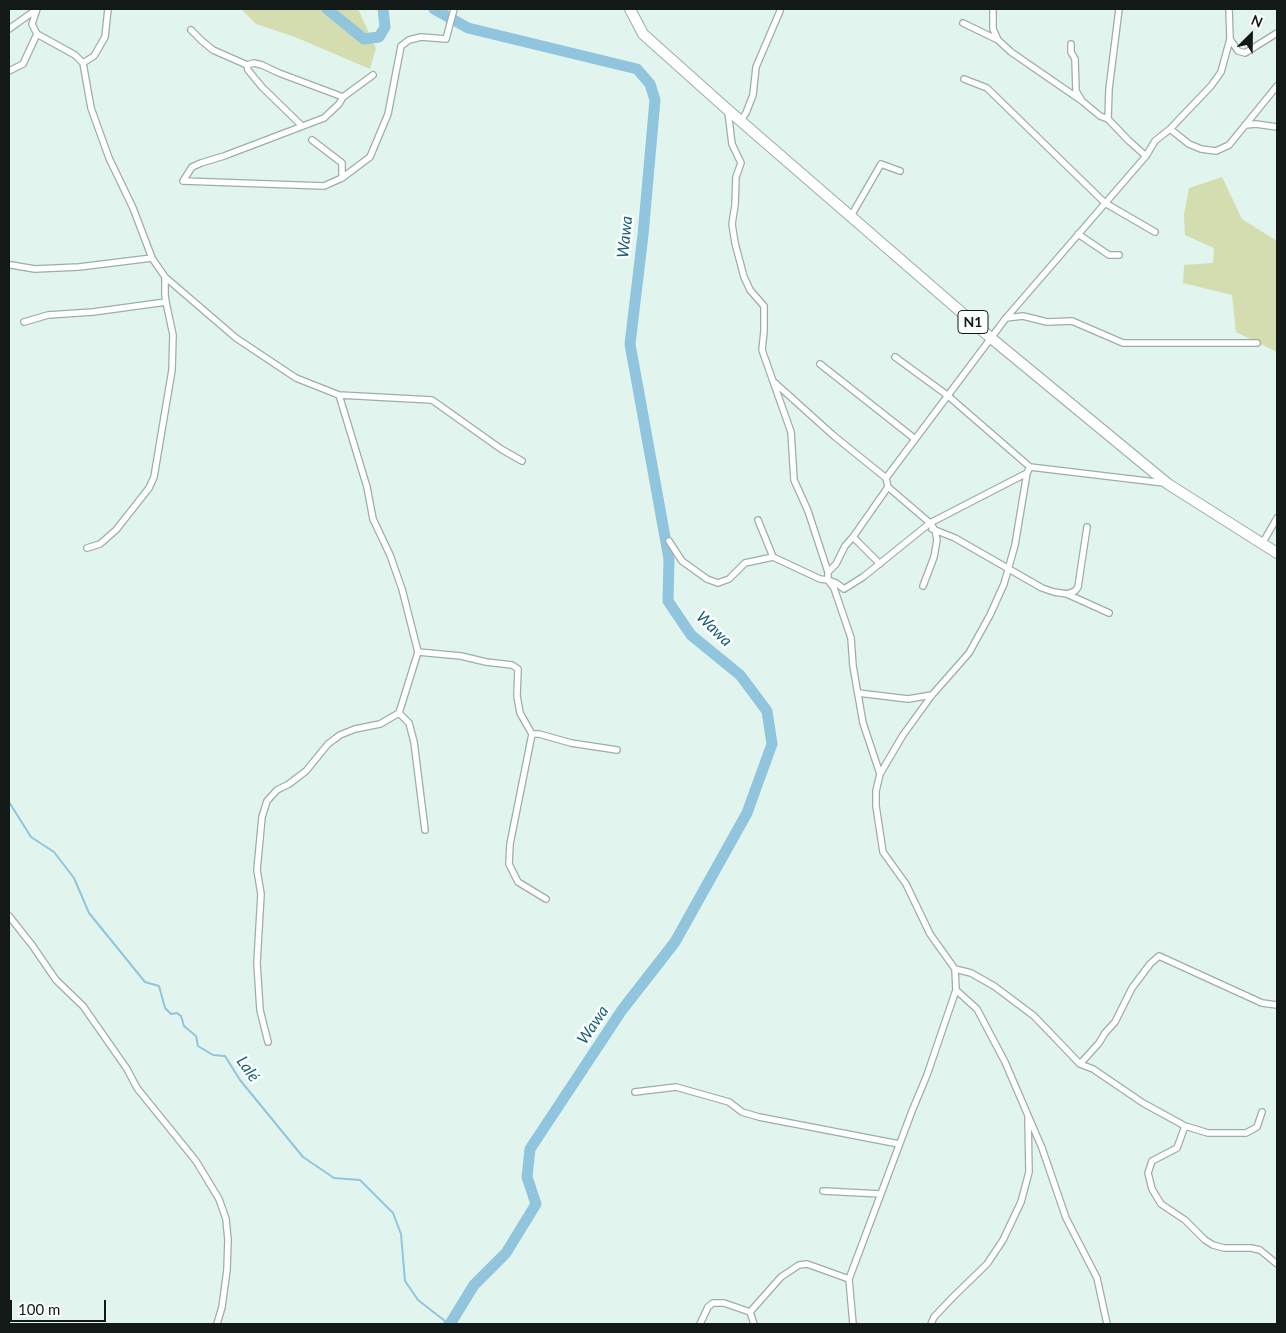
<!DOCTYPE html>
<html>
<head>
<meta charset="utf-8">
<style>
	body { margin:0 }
	#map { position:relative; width:1286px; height:1333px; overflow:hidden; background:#e1f5ee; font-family:Lato,sans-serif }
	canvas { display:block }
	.frame { position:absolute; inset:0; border:10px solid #121916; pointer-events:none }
	.north { position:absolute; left:1226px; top:10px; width:50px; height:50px; -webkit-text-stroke:4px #fafefd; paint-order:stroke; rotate:23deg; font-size:14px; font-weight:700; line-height:20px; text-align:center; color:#121916 }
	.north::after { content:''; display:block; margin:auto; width:18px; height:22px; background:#121916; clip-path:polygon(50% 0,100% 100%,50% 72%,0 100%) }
	.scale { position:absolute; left:10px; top:1300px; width:96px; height:22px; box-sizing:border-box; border:2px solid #121916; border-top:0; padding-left:6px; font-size:15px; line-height:18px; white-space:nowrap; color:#121916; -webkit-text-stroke:4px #fafefd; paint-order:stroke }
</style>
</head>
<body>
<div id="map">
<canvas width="1286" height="1333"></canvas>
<div class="frame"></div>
<div class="north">N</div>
<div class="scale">100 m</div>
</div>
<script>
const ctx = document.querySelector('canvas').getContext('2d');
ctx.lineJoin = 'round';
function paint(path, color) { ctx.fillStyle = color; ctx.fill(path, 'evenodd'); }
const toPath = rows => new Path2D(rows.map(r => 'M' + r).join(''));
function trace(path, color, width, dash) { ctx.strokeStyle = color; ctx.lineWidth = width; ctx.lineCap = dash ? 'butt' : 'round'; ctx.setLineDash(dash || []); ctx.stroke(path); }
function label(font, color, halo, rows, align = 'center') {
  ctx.font = font + ' Lato,sans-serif'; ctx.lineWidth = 5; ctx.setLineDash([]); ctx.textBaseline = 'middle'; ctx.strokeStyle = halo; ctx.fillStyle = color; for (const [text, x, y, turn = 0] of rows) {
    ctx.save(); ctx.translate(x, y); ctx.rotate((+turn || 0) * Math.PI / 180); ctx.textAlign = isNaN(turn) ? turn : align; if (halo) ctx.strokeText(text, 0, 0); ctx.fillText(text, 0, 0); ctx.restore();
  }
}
paint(toPath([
	[241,9,358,9,376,48,370,69,295,37,256,24],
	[1222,177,1242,219,1277,241,1277,352,1236,332,1232,295,1183,283,1184,265,1213,263,1214,248,1185,235,1184,214,1189,188]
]), '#d3ddaf');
trace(toPath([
	[9,802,31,837,54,852,74,878,89,913,145,982,159,986,165,1008,171,1014,177,1013,181,1016,184,1026,196,1036,198,1046,213,1055,225,1056,240,1080,303,1157,334,1178,360,1180,393,1213,401,1234,405,1281,418,1300,445,1321,444,1324]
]), '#90c5dd', 2);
trace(toPath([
	[327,9,364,39,379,37,385,27,383,9],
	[434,9,468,28,637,69,650,84,655,100,643,235,630,344,669,559,668,601,691,635,740,675,767,711,772,744,747,813,675,942,622,1010,530,1149,527,1177,536,1204,506,1253,474,1285,450,1324]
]), '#90c5dd', 11);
const street = toPath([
	[37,9,32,24,37,34,75,55,83,63,91,108,109,158,133,208,152,258,165,277,236,338,296,378,339,395,432,400,501,449,522,461],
	[993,9,993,29,998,40,1011,52,1082,101],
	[1119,9,1109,89,1108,119,1129,141,1146,156],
	[963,23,998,40],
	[9,29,37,9],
	[191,30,202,41,213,50,247,65,254,63,262,65,279,73,343,97],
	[1230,39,1238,51,1245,53,1277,33],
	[1071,44,1071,52,1075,59,1076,91,1082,101,1100,116,1108,119],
	[83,63,94,56,105,37,108,9],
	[247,65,248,70,262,87,302,126],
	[9,71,23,64,37,34],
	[964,79,987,88,1105,203,1155,232],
	[728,112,732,144,741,163,736,177,735,205,732,224,735,243,744,277,750,290,764,306,764,331,762,350,791,432,794,480,808,511,828,572,828,580,836,583,844,589,863,577,930,523,1027,473],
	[741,120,746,113,753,95,756,67,780,11],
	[1245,125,1256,124,1277,127],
	[1170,129,1189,144,1201,149,1216,151,1229,145,1277,86],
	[312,140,342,163,342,178,324,186,183,181,192,167,201,163,224,156,324,118,339,104,343,97,373,75],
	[342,178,370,157,388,114,401,46,409,40,421,37,446,39,454,9],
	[851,216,881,164,900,171],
	[1078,234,1109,255,1119,255],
	[11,265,35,269,79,267,152,258],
	[165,277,165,295,166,302],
	[1006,318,1023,316,1047,322,1072,321,1123,343,1257,343],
	[24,322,48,315,93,312,166,302,173,335,172,370,154,477,149,488,116,530,100,544,87,548],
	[895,357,947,395,1030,467],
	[820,364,915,439],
	[774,382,834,436,886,478],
	[758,520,773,557],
	[1087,527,1078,587,1075,591,1067,594,1054,592,1042,588,955,538,935,530,930,523,888,487,886,478,1006,318,1146,156,1155,141,1170,129,1211,86,1221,72,1230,39,1229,9],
	[853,537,880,564],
	[669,541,682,561,707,579,718,583,729,579,745,563,773,557,820,579,828,580,834,588,851,638,853,666,863,723,880,774],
	[1262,544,1277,518],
	[828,572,836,564,845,546,853,537,888,487],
	[923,586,934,557,937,540,935,530,932,529],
	[1067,594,1109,613],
	[418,652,461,656,486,662,512,665,518,669,517,696,520,713,532,734,510,844,509,864,518,882,546,899],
	[858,693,908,699,932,695],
	[399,713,409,723,414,742,425,830],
	[532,734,539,734,571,743,617,750],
	[9,916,32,945,56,980,83,1006,127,1069,137,1088,196,1161,219,1199,226,1219,228,1240,227,1270,222,1307,217,1324],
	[955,969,971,973,994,986,1034,1016,1080,1064,1093,1069,1143,1103,1185,1126,1208,1133,1246,1133,1257,1127,1262,1112],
	[268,1042,260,1010,257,963,261,894,257,870,262,817,267,801,277,790,289,784,306,771,328,744,340,735,355,729,380,724,399,713,418,652,402,589,390,555,373,519,367,487,339,395],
	[1080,1064,1099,1043,1105,1033,1115,1022,1132,988,1150,964,1159,956,1262,1003,1277,1005],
	[635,1092,676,1087,729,1102,742,1112,759,1117,899,1144],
	[1185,1126,1177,1148,1152,1161,1148,1173,1152,1189,1161,1204,1185,1220,1205,1240,1213,1245,1224,1248,1251,1248,1260,1250,1277,1264],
	[823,1191,881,1194],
	[700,1324,708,1307,713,1303,724,1303,750,1312],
	[754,1324,750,1312,781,1277,799,1265,807,1264,849,1279],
	[853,1324,849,1279,912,1111,927,1075,956,990],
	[931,1324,934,1317,953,1297,987,1264,1003,1240,1021,1202,1029,1172,1028,1118],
	[1107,1324,1097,1278,1066,1218,1042,1148,1005,1062,977,1009,956,990,955,969,930,934,906,884,883,852,876,806,876,791,880,774,903,735,932,695,969,653,990,615,1004,584,1015,545,1027,473,1030,467,1164,483]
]);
const highway = toPath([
	[630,9,643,34,728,110,991,338,1168,484,1277,553]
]);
trace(street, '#9baea7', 8);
trace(highway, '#9baea7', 12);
trace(street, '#fff', 5.5);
trace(highway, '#fff', 10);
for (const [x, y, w] of [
	[973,322,30]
]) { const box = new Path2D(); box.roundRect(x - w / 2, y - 11.5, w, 23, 4); ctx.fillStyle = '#fafefd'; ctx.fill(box); trace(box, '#121916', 1); }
label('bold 14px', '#121916', null, [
	["N1",973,322]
]);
label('italic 16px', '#1b5d76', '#fafefd', [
	["Wawa",625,237,-84],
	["Wawa",714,629,44],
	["Wawa",593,1025,-56],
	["Lalé",248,1069,55]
]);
</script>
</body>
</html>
